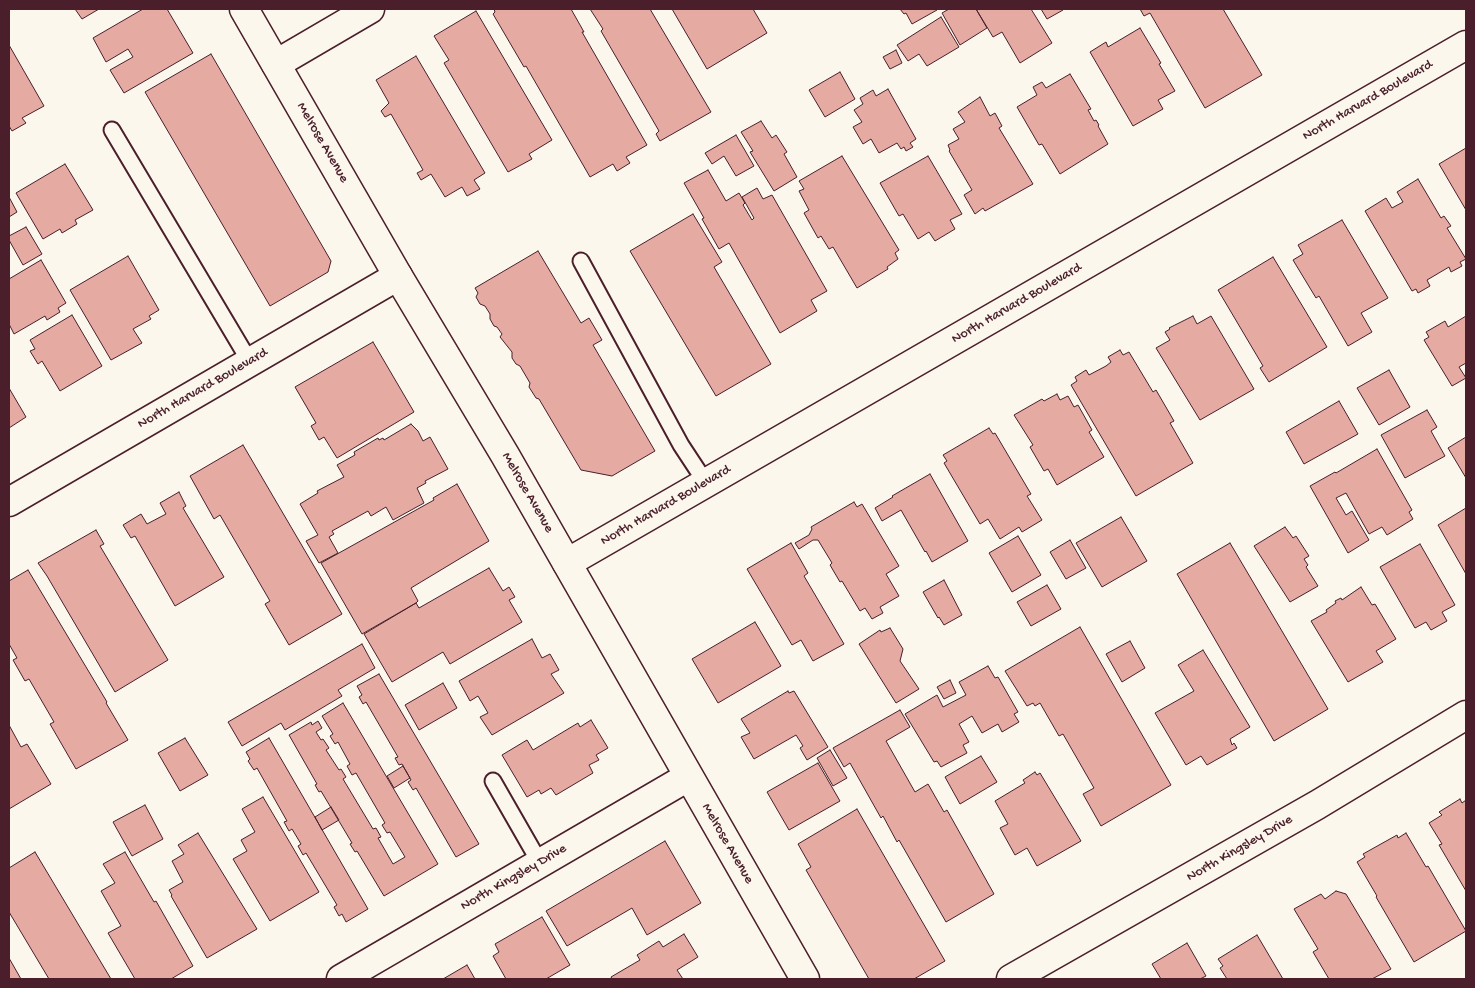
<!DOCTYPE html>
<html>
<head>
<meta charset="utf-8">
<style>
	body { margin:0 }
	#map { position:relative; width:1475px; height:988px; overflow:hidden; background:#fbf7ec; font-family:"Gochi Hand",sans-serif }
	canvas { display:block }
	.frame { position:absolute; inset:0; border:10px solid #4a1f2b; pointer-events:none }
</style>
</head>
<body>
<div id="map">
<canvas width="1475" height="988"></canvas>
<div class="frame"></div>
</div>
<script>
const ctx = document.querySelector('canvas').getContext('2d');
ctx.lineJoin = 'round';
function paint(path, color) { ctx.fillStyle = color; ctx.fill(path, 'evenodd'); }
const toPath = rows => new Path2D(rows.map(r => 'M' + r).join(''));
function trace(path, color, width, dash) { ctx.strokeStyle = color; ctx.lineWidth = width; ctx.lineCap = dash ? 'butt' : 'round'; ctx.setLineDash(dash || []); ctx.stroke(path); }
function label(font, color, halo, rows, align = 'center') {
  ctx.font = font + ' "Gochi Hand",sans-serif'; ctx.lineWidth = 4.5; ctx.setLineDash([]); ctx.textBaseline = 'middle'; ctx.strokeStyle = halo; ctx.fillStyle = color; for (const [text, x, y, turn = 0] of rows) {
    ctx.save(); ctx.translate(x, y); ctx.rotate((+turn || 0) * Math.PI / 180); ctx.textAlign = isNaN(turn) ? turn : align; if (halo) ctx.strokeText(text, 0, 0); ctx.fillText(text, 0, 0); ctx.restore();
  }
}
const building = toPath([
	[75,9,99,9,82,19,75,9],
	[143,9,167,9,193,53,124,93,110,70,133,57,128,49,106,62,93,38,143,9],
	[494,9,571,9,584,32,582,32,647,145,626,157,630,163,617,171,613,164,590,177,526,66,524,67,493,14,495,12,494,9],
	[590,9,650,9,711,112,660,141,656,134,659,131,601,31,603,29,590,9],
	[672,9,753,9,767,33,707,69,672,9],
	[900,9,936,9,937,10,912,24,906,13,904,14,900,9],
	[949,9,976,9,987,28,960,45,942,13,949,9],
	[976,9,1031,9,1052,43,1020,63,1002,32,993,37,976,9],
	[1041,9,1062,9,1063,10,1047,19,1041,9],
	[1140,9,1223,9,1262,75,1205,108,1150,13,1144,16,1140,9],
	[476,11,552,140,529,154,532,159,508,172,444,63,449,60,434,36,476,11],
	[941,17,959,47,927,66,919,54,908,61,897,45,941,17],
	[1140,28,1161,63,1159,64,1175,91,1158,100,1163,109,1133,126,1090,52,1106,42,1108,47,1140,28],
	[9,45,44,106,22,118,26,123,12,131,9,126,9,45],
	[896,50,902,63,890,69,883,57,896,50],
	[211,54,331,261,328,272,270,306,145,92,211,54],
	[416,56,485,173,474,180,480,189,467,196,462,187,445,197,431,174,421,180,417,173,423,170,391,114,385,117,381,111,389,103,376,80,416,56],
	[840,72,855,99,825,117,809,90,840,72],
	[1070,74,1091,109,1088,110,1094,121,1096,120,1099,125,1098,126,1108,144,1060,174,1042,144,1039,145,1017,107,1037,95,1033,87,1042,82,1046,88,1070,74],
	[888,89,916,139,910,143,913,147,906,151,904,147,901,149,897,143,879,153,871,139,863,144,853,127,862,122,854,110,863,104,860,98,873,90,876,96,888,89],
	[980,97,990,116,995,113,1002,126,999,128,1033,184,985,211,983,208,975,214,964,195,972,190,949,151,950,150,948,145,959,139,953,129,965,122,958,112,980,97],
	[761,121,772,138,776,135,787,152,784,154,797,177,774,191,750,152,753,151,741,132,761,121],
	[736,135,754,166,736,176,724,156,712,164,705,153,736,135],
	[1466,148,1466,210,1439,164,1466,148],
	[842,156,899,250,895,253,898,259,887,267,888,269,857,288,833,247,829,249,821,236,818,238,804,213,809,210,799,191,804,189,799,181,842,156],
	[928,156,962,214,950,220,955,229,935,241,929,232,918,239,903,214,899,216,880,183,928,156],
	[65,164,93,210,75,220,77,224,62,233,60,229,43,239,16,193,65,164],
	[708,170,726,201,739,193,745,203,743,205,752,220,754,218,742,197,757,188,763,199,772,195,827,291,811,300,817,311,780,333,729,243,719,249,702,219,704,218,684,183,708,170],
	[1418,179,1441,218,1444,216,1451,226,1447,228,1466,259,1460,262,1462,266,1451,272,1449,267,1427,280,1430,286,1418,293,1416,289,1412,291,1365,211,1386,198,1392,208,1403,202,1397,192,1418,179],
	[9,197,17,212,9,217,9,197],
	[693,214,722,262,714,267,771,364,716,396,630,251,693,214],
	[1342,220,1388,298,1361,313,1372,332,1348,346,1319,296,1316,298,1293,260,1303,254,1298,245,1342,220],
	[26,227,42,254,23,265,9,240,9,236,26,227],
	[538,251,581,323,589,318,602,340,593,345,655,451,612,476,581,470,539,399,536,398,529,387,530,383,520,366,516,364,512,358,512,352,500,337,502,334,497,327,494,326,490,319,490,314,485,306,480,304,476,297,478,293,475,288,538,251],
	[128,256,159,310,149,316,151,319,133,329,142,343,111,360,70,290,128,256],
	[1273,257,1327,347,1269,382,1260,368,1263,366,1218,290,1273,257],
	[41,260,66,303,58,308,60,312,47,320,45,316,14,334,9,324,9,279,41,260],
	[72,315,102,366,60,391,42,361,38,364,30,351,35,349,30,340,72,315],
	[1193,316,1197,324,1211,316,1254,389,1200,420,1156,348,1170,340,1165,332,1170,329,1169,328,1193,316],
	[1466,316,1466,363,1459,367,1466,378,1452,386,1424,340,1429,337,1426,332,1445,321,1448,327,1466,316],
	[373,342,414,412,337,458,324,437,319,440,311,426,316,423,295,387,373,342],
	[1120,350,1123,355,1129,352,1153,392,1156,390,1174,421,1170,423,1193,463,1136,496,1071,385,1077,381,1075,377,1086,370,1089,375,1106,366,1111,362,1108,357,1120,350],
	[1389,370,1410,407,1379,425,1357,388,1389,370],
	[9,388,26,417,9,428,9,388],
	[1057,394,1060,400,1068,396,1074,407,1078,405,1092,430,1089,432,1104,457,1057,485,1048,469,1044,471,1030,447,1033,445,1014,415,1042,399,1044,401,1057,394],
	[1339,401,1358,434,1304,464,1286,432,1339,401],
	[1427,410,1437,427,1431,431,1445,456,1405,478,1381,435,1427,410],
	[411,424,418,431,423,441,430,437,448,469,425,481,426,483,417,488,424,503,393,520,386,507,371,516,368,511,332,531,334,534,329,537,338,553,319,563,306,541,318,535,300,504,318,493,317,491,344,477,337,465,355,455,354,452,378,438,379,440,383,438,384,440,411,424],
	[989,428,993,434,995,433,1031,494,1027,496,1042,520,1022,532,1019,527,1000,539,988,519,980,524,944,463,947,461,943,455,989,428],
	[1466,437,1466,478,1448,448,1466,437],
	[243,445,342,614,289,645,265,604,270,601,220,515,214,519,190,476,243,445],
	[1377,449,1412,510,1409,512,1413,519,1387,535,1382,527,1369,534,1346,493,1336,498,1346,515,1352,511,1369,540,1348,553,1310,486,1335,472,1336,473,1377,449],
	[930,474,968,541,932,562,926,551,925,552,901,510,882,521,875,508,893,497,892,496,930,474],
	[457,484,489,541,411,588,418,601,416,603,362,634,321,563,434,500,433,498,457,484],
	[179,492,186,506,183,508,224,577,175,606,135,536,131,538,123,525,141,514,147,524,166,514,160,503,179,492],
	[854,502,857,507,862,504,899,566,886,574,899,596,880,607,883,613,872,619,865,608,860,611,842,581,840,582,830,565,832,563,818,540,813,540,799,549,795,543,809,535,812,529,811,527,854,502],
	[1466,508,1466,574,1438,525,1466,508],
	[1121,517,1147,561,1102,587,1076,543,1121,517],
	[1285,527,1293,538,1296,536,1309,556,1304,559,1308,565,1306,567,1318,586,1290,602,1254,546,1285,527],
	[96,530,104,544,100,546,168,660,115,692,47,576,38,563,96,530],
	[1018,536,1041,575,1012,592,989,553,1018,536],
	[1070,540,1086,568,1066,579,1050,552,1070,540],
	[791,543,808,573,804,576,844,644,813,661,801,640,792,645,747,569,791,543],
	[1230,543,1328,709,1274,741,1177,574,1230,543],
	[1420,544,1455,605,1442,612,1447,621,1431,630,1426,622,1415,628,1380,567,1420,544],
	[489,568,503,591,509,587,515,597,509,600,522,622,450,664,443,652,392,682,364,634,416,603,419,608,489,568],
	[28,570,107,702,106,703,128,740,76,769,50,724,54,722,29,679,25,681,13,660,17,658,9,644,9,581,28,570],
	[944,580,962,615,944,625,939,617,938,618,923,592,944,580],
	[1047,585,1061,609,1031,626,1017,602,1047,585],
	[1361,587,1372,605,1375,604,1396,639,1376,651,1383,662,1348,682,1311,621,1327,612,1326,610,1336,603,1335,601,1341,598,1342,600,1361,587],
	[755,622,781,666,718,703,692,659,755,622],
	[1080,627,1171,785,1101,826,1083,794,1094,788,1063,734,1059,736,1040,703,1035,706,1033,703,1027,706,1005,671,1080,627],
	[890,628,903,649,900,661,919,689,896,703,859,644,880,630,881,632,890,628],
	[532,639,542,658,550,654,559,670,551,674,564,693,492,735,480,717,488,713,478,696,470,701,459,681,532,639],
	[1130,641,1145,668,1122,682,1106,654,1130,641],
	[362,644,375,668,338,690,342,696,285,730,281,723,242,746,228,722,362,644],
	[1203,650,1250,727,1230,739,1232,745,1234,743,1237,748,1207,765,1201,756,1186,765,1155,713,1194,691,1178,665,1203,650],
	[988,666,995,678,998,677,1018,712,1014,714,1019,722,1002,732,998,724,982,733,972,716,959,724,969,742,963,745,967,753,941,767,937,761,934,762,905,714,937,695,943,707,966,695,959,682,988,666],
	[379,674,479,844,456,857,416,788,413,790,408,782,411,780,402,764,399,765,395,758,398,757,366,702,363,704,359,697,362,695,357,686,379,674],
	[950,680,956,693,944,699,937,687,950,680],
	[443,683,457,708,419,730,405,705,443,683],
	[788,691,789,693,794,691,828,747,807,760,800,748,803,746,796,735,754,759,741,737,750,733,741,719,788,691],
	[343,703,438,864,384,896,357,851,355,852,350,844,352,843,321,791,319,792,315,785,317,784,289,735,311,722,312,725,318,721,322,728,316,732,321,740,323,739,329,748,326,750,339,770,341,769,346,777,343,779,373,829,376,828,381,837,378,838,393,864,405,857,390,832,387,833,382,825,385,823,356,773,352,775,347,766,350,764,338,742,335,744,330,736,333,734,322,716,343,703],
	[900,710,910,727,886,741,915,792,928,784,944,812,947,810,994,894,946,922,899,840,897,842,883,816,881,818,850,763,844,767,833,748,900,710],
	[591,720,608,748,596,755,599,760,589,765,593,773,556,795,551,788,541,794,539,790,527,797,502,755,527,740,533,750,578,723,580,727,591,720],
	[9,725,21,747,27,744,51,784,9,809,9,725],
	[185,738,208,775,180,791,158,753,185,738],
	[269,738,368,909,346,922,342,914,339,916,334,907,337,905,306,853,303,855,298,846,301,844,292,829,289,831,284,822,287,821,257,768,254,770,248,761,250,759,246,752,269,738],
	[830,750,847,778,833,786,817,758,830,750],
	[981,756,997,782,960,804,945,777,981,756],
	[818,763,840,801,789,830,767,792,818,763],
	[403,766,410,778,394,788,387,776,403,766],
	[1035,772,1037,775,1040,773,1081,841,1037,866,1027,848,1015,855,1000,828,1008,824,995,801,1025,783,1023,780,1035,772],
	[263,797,319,892,270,921,233,859,247,851,241,840,255,832,242,809,263,797],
	[1460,799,1462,803,1466,800,1466,891,1439,845,1442,844,1429,823,1442,815,1439,812,1460,799],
	[145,805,163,839,132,856,113,822,145,805],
	[331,807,339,820,322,830,315,817,331,807],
	[857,809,945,961,914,979,869,979,806,870,811,867,798,844,857,809],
	[198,833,257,929,207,958,171,896,172,895,169,890,183,882,172,861,184,854,178,845,198,833],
	[1406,833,1426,867,1428,866,1466,931,1414,962,1376,897,1377,896,1357,862,1365,857,1363,854,1397,835,1398,838,1406,833],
	[665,841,701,903,647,935,632,908,567,946,546,911,665,841],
	[35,852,111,979,49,979,9,912,9,868,35,852],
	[125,852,154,902,156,901,193,966,171,979,135,979,108,933,121,926,101,891,115,883,103,864,125,852],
	[1336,891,1346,894,1391,969,1372,979,1329,979,1313,952,1318,949,1294,909,1321,894,1325,899,1336,891],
	[542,917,570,965,546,979,506,979,493,956,499,952,495,944,542,917],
	[684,934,698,957,677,970,683,979,612,979,611,977,640,960,637,955,659,941,663,947,684,934],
	[1257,935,1283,979,1227,979,1220,968,1223,966,1218,959,1257,935],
	[1187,943,1206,976,1200,979,1161,979,1152,964,1187,943],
	[9,958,21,979,9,979,9,958],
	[467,965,475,979,443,979,467,965]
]);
paint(building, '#e5aaa2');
trace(building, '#4a1f2b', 1);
const service = toPath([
	[112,130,250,362],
	[581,261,681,445,706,483],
	[493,781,540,863]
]);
const minor = toPath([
	[276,64,370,9],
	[9,502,398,276],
	[567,563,1466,45],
	[341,979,688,777],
	[1011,979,1317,805,1466,715]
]);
const secondary = toPath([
	[244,9,398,276,505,455,805,979]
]);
trace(service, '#4a1f2b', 19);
trace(minor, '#4a1f2b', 31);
trace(secondary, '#4a1f2b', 31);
trace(service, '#fbf7ec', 15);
trace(minor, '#fbf7ec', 28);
trace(secondary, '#fbf7ec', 28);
label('14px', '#4a1f2b', '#fbf7ec', [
	["North Harvard Boulevard",1368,101,-30],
	["Melrose Avenue",322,143,60],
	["North Harvard Boulevard",1017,304,-30],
	["North Harvard Boulevard",203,389,-30],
	["Melrose Avenue",527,493,60],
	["North Harvard Boulevard",666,506,-30],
	["Melrose Avenue",727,844,60],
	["North Kingsley Drive",1240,849,-30],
	["North Kingsley Drive",514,878,-30]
]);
</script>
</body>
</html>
